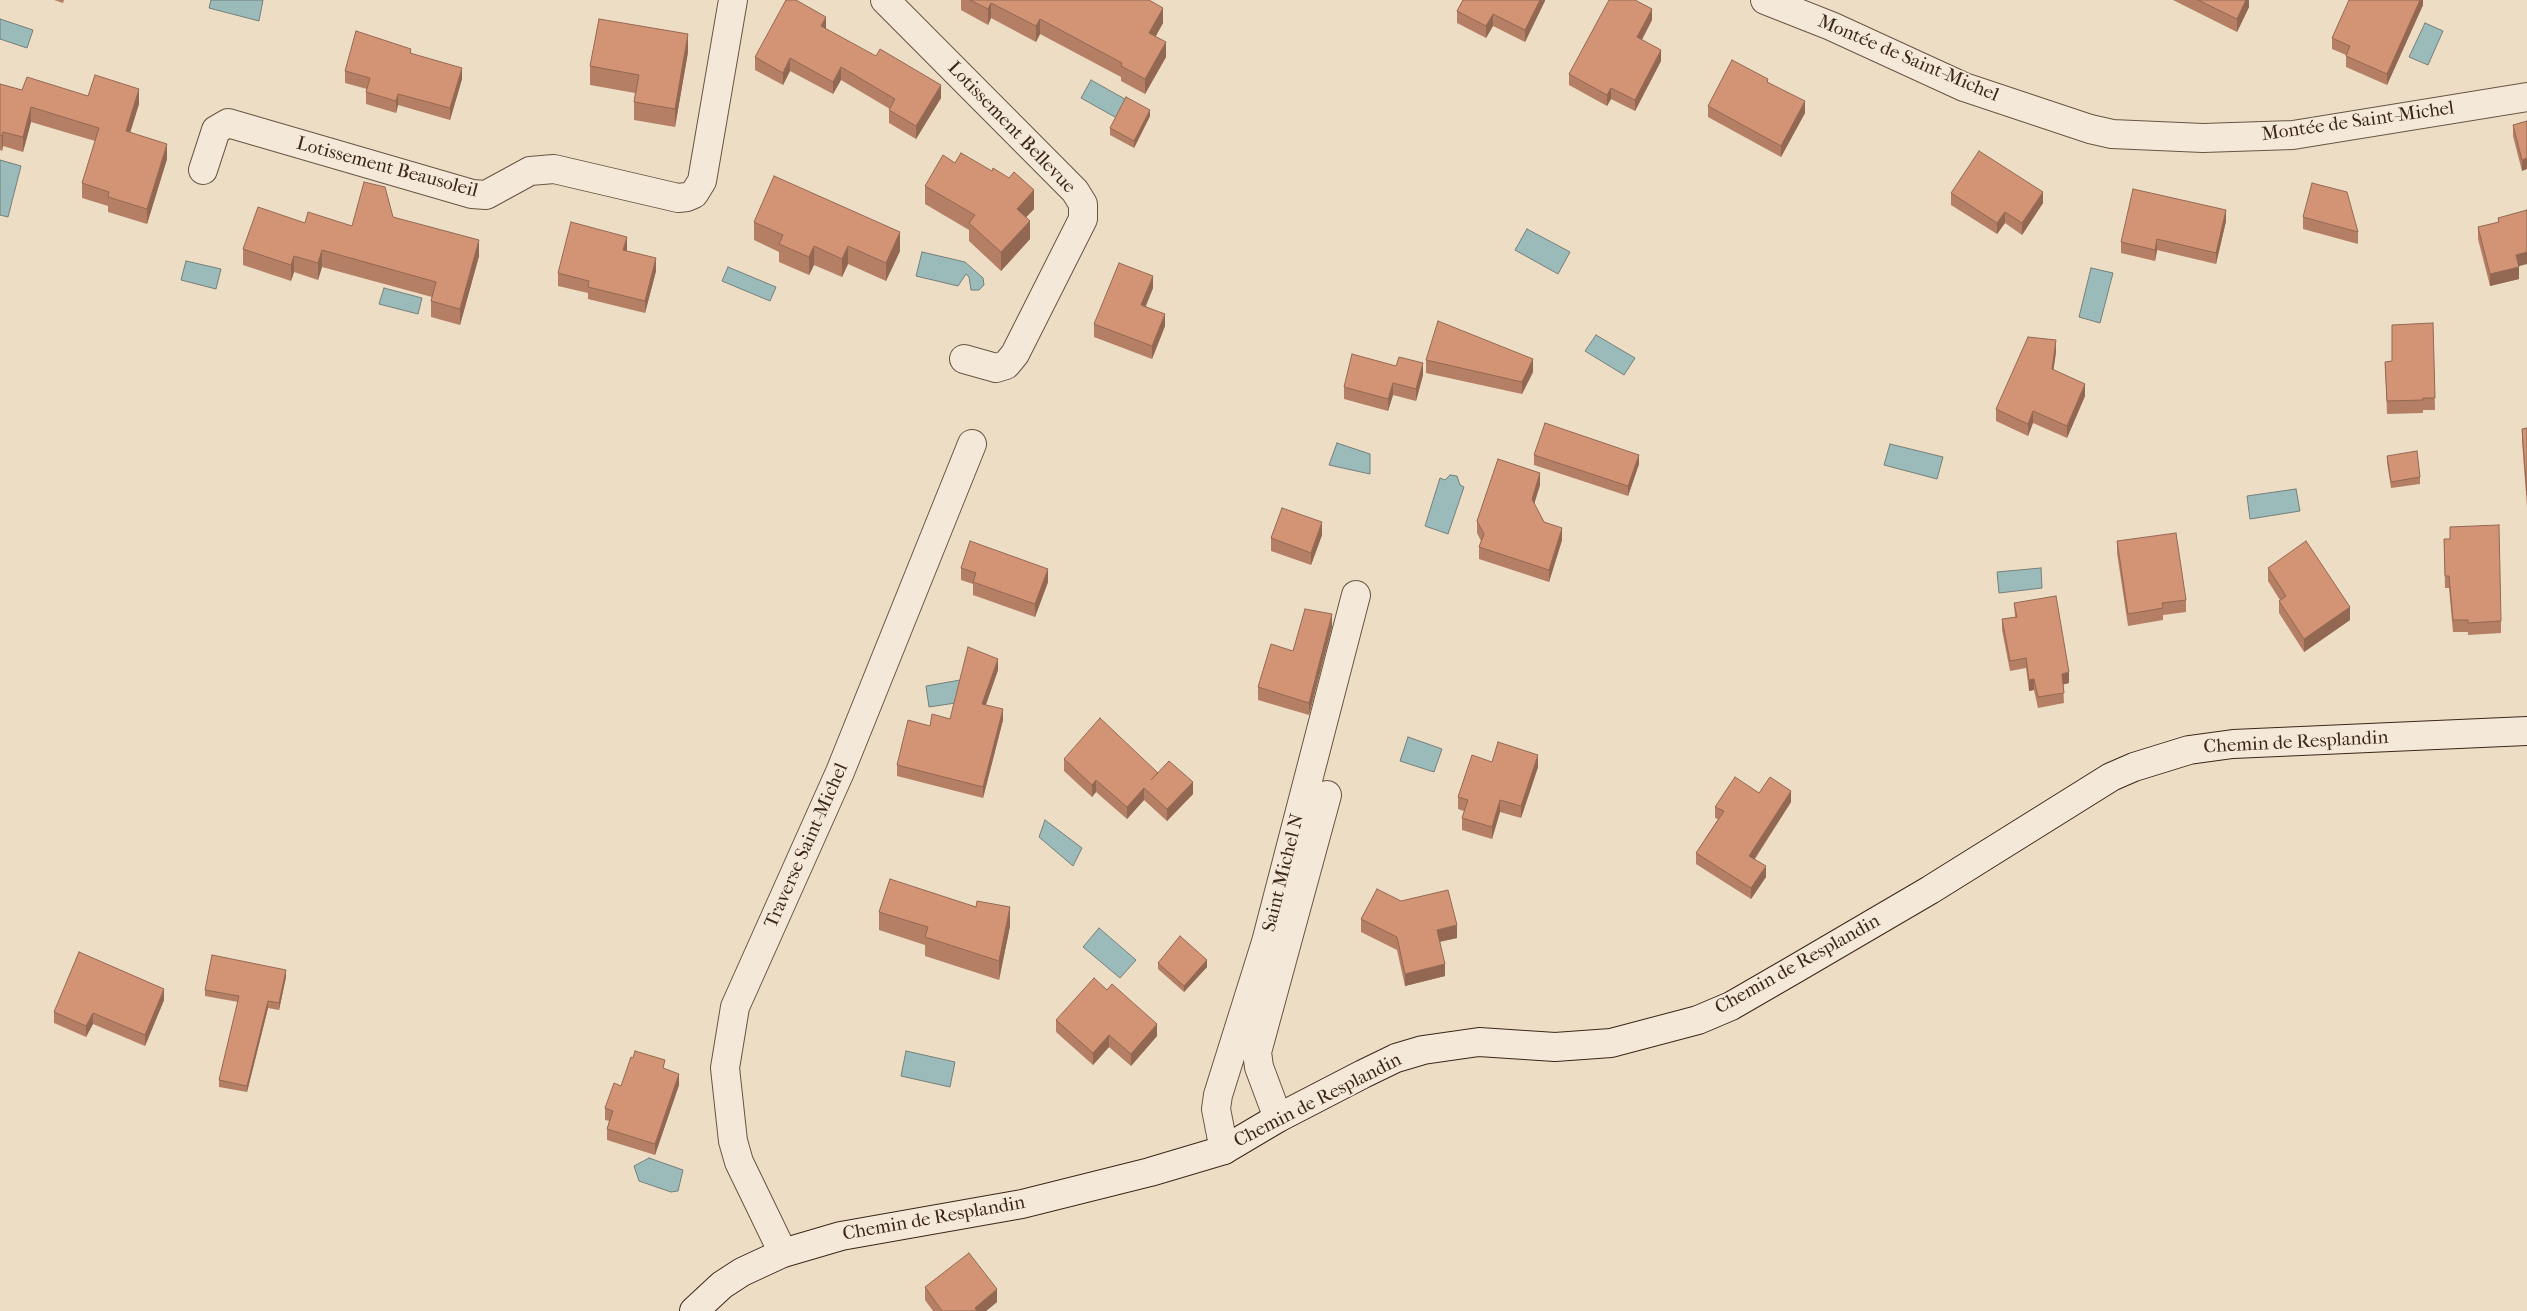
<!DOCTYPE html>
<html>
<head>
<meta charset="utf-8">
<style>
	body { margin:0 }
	canvas { display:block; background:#eeddc5 }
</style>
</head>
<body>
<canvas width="2527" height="1311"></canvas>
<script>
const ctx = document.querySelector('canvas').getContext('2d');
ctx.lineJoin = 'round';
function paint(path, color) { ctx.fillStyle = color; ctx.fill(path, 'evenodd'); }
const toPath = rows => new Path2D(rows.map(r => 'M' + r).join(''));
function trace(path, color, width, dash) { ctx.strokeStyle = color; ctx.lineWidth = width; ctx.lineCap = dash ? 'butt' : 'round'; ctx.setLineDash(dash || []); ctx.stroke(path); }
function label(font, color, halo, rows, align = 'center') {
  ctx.font = font + ' "IM FELL French Canon",serif'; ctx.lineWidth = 4; ctx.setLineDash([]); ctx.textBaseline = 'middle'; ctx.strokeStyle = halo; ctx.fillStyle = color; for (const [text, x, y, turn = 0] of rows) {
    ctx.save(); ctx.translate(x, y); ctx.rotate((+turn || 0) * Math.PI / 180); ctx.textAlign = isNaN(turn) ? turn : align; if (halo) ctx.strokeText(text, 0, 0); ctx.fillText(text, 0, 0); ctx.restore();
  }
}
const water = toPath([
	[211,0,263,0,259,21,209,8,211,0],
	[0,19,33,30,27,48,0,39,0,19],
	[2425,23,2443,31,2428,65,2409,57,2425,23],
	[1091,80,1132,103,1122,121,1081,98,1091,80],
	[0,160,21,166,8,217,0,215,0,160],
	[1527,229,1570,252,1558,274,1515,250,1527,229],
	[922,252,965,262,983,278,984,285,979,290,971,290,969,277,966,274,958,286,916,276,922,252],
	[186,261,221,269,216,289,181,280,186,261],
	[728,267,776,287,770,301,722,281,728,267],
	[2091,268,2113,273,2100,323,2079,317,2091,268],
	[384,288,422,298,418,314,379,304,384,288],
	[1596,335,1635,358,1624,375,1585,351,1596,335],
	[1337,443,1370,454,1370,474,1329,465,1337,443],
	[1890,444,1943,457,1937,479,1884,465,1890,444],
	[1450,475,1457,476,1460,485,1464,487,1448,534,1425,526,1440,478,1445,480,1450,475],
	[2296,489,2300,511,2250,519,2247,496,2296,489],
	[2041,568,2042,588,1999,593,1997,572,2041,568],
	[972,678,975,700,929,707,926,686,972,678],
	[1408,737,1442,749,1434,772,1400,761,1408,737],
	[1045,820,1082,848,1073,866,1039,837,1045,820],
	[1099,928,1136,960,1120,978,1083,947,1099,928],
	[906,1051,955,1062,950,1087,901,1076,906,1051],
	[649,1158,683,1170,678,1191,671,1192,639,1181,634,1166,649,1158]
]);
paint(water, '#9abbba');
trace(water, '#747f79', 1);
const street = toPath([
	[885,0,1075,191,1083,204,1083,219,1015,354,1006,365,996,368,964,359],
	[1765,0,1831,26,1964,87,2090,129,2112,134,2203,138,2293,135,2527,97],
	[203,170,216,130,228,123,472,194,486,195,530,171,554,169,678,198,687,197,694,194,702,181,733,0],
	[1278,1118,1259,1067,1257,1052,1327,795],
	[1224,1150,1216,1109,1218,1095,1266,942,1356,595],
	[783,1253,739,1162,733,1141,725,1068,735,1007,840,772,972,444]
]);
const secondary = toPath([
	[694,1311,722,1285,742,1272,783,1253,841,1236,1022,1204,1150,1172,1224,1150,1278,1118,1363,1074,1396,1058,1423,1050,1479,1042,1555,1047,1611,1043,1698,1020,1731,1006,1795,969,1930,890,2111,777,2134,767,2189,750,2233,744,2527,731]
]);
trace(street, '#685443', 30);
trace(secondary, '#3c2618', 30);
trace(street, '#f4e9d9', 28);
trace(secondary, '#f4e9d9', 28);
paint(toPath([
	[54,0,64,0,63,3],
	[961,0,1149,0,1163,23,1156,36,1166,57,1145,94,1121,81,1121,77,1040,34,1036,42,991,18,988,25,961,10],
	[1545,0,1525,42,1493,26,1486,38,1457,23,1457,11],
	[2173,0,2249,0,2249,7,2237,32],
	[2423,0,2423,5,2387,85,2346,67,2346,55,2332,49,2332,38],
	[1652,20,1642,40,1661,61,1635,111,1611,99,1607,106,1569,85,1569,74],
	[826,29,941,98,916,139,889,123,889,110,890,109,841,80,833,94,790,71,783,85,755,70,755,57],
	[688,52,675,127,634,120,634,102,635,93,590,85,590,66],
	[411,53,462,79,450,120,398,105,396,113,366,104,366,92,367,89,345,83,345,71],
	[1768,82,1805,113,1781,157,1708,117,1708,106],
	[0,84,22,90,88,96,139,104,130,132,167,159,147,224,108,212,108,206,82,198,82,183,95,141,31,122,23,152,3,146,2,151,0,150],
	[1150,116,1134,148,1110,135,1110,128],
	[2527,121,2522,171,2513,136,2513,125],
	[955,163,1034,209,1026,217,1030,239,1001,271,969,241,969,230,925,204,925,186],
	[1951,193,2043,203,2022,235,2005,223,1997,234,1951,205],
	[393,217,479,256,460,325,431,317,431,301,432,297,322,267,318,280,294,272,291,281,243,265,243,249,305,223,352,226],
	[2303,217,2358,232,2358,244,2303,229],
	[2498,218,2519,266,2519,279,2490,286,2478,239,2478,227,2498,223],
	[2226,221,2216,264,2157,250,2155,261,2121,253,2121,242],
	[754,222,900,251,886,281,848,264,842,277,814,265,809,275,779,262,779,252,754,240],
	[627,249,627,251,656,271,645,313,588,299,588,293,558,286,558,273],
	[1153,288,1146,306,1165,326,1152,359,1094,337,1094,324],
	[2433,323,2435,410,2423,410,2423,413,2387,414,2385,362,2392,361],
	[2056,352,2053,370,2085,396,2067,438,2033,423,2028,436,1996,421,1996,409],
	[1426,360,1533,372,1522,394,1426,373],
	[1423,375,1416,401,1393,395,1388,411,1344,399,1344,387],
	[2527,428,2527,507,2522,441,2522,429],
	[1534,455,1639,464,1628,496,1534,465],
	[2387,456,2420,477,2420,484,2391,488,2387,462],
	[1540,485,1534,504,1544,522,1562,540,1549,582,1479,559,1479,547,1481,541,1477,533,1477,521],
	[1322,535,1311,565,1271,551,1271,538],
	[2444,539,2501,621,2501,633,2468,635,2468,632,2453,632,2449,588,2445,588],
	[2117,541,2186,600,2186,612,2163,615,2163,620,2128,626,2117,553],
	[961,568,1048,582,1035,617,973,595,973,584,961,580],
	[2268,568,2350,620,2304,652,2279,613,2279,601,2280,600,2268,581],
	[2014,603,2069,683,2063,684,2064,703,2038,708,2034,690,2029,691,2026,668,2010,671,2002,630,2002,619,2015,617],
	[1332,627,1309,715,1258,700,1258,687,1293,651],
	[998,670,986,705,1003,720,983,798,897,776,897,765,930,726,950,719],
	[1064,759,1158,773,1193,794,1167,821,1144,800,1127,819,1096,792,1092,797,1064,771],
	[1492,762,1538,767,1521,818,1500,812,1492,839,1462,830,1462,818,1464,811,1458,809,1458,797],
	[1759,793,1791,802,1755,859,1766,877,1751,899,1696,864,1696,853,1718,819,1715,818,1715,807],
	[976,907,1010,926,999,980,925,956,925,945,879,930,879,912],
	[1361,919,1457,938,1440,942,1445,976,1405,986,1397,950,1361,932],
	[1158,963,1207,967,1184,992,1158,969],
	[286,977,279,1010,268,1008,247,1092,219,1087,219,1080,238,1002,205,996,205,990],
	[164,1000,145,1046,93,1024,86,1037,54,1023,54,1012],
	[1056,1020,1157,1036,1131,1066,1109,1047,1093,1065,1056,1032],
	[633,1058,665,1069,679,1085,655,1155,607,1140,607,1129,609,1121,605,1120,605,1108,621,1086],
	[925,1287,997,1302,986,1311,933,1311,925,1300]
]), '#b57f65');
paint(toPath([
	[1540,0,1545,0,1545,1,1525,42,1525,30],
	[2246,0,2249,0,2249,7,2237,32,2237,19],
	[2420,0,2423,0,2423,5,2387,85,2387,74],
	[991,3,991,18,988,25,988,9],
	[1163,8,1163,23,1149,48,1149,33],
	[1652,9,1652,20,1637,48,1637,37],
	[1493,14,1493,26,1486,38,1486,26],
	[826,17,826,29,821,26],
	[1040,19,1040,34,1036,42,1036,26],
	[688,34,688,52,675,127,675,109],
	[1166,42,1166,57,1145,94,1145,79],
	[1661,50,1661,61,1635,111,1635,100],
	[790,58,790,71,783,85,783,73],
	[841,67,841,80,833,94,833,82],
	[462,68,462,79,450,120,450,108],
	[941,85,941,98,916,139,916,126],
	[1611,88,1611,99,1607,106,1607,95],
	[139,89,139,104,126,146,126,131],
	[398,94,398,105,396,113,396,101],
	[1805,101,1805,113,1781,157,1781,146],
	[31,107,31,122,23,152,23,137],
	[1150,110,1150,116,1134,148,1134,141],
	[3,132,3,146,2,151,2,136],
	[167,144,167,159,147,224,147,209],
	[2527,158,2527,169,2522,171,2522,160],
	[1034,190,1034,209,1017,227,1017,209],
	[2043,192,2043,203,2022,235,2022,223],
	[2226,210,2226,221,2216,264,2216,253],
	[2005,212,2005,223,1997,234,1997,223],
	[1030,221,1030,239,1001,271,1001,252],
	[900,232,900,251,886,281,886,263],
	[627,237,627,249,623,263,623,250],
	[2157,239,2157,250,2155,261,2155,250],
	[479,240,479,256,460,325,460,309],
	[814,246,814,265,809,275,809,257],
	[848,246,848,264,842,277,842,259],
	[322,250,322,267,318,280,318,263],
	[2527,252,2527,264,2516,267,2516,255],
	[294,256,294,272,291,281,291,265],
	[656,258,656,271,645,313,645,301],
	[2519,267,2519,279,2490,286,2490,274],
	[1153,276,1153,288,1141,317,1141,305],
	[1165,314,1165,326,1152,359,1152,346],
	[2056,340,2056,352,2052,381,2052,369],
	[1533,359,1533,372,1522,394,1522,382],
	[1423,363,1423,375,1416,401,1416,389],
	[1393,383,1393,395,1388,411,1388,399],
	[2085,384,2085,396,2067,438,2067,426],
	[2033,411,2033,423,2028,436,2028,424],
	[1639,455,1639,464,1628,496,1628,486],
	[1540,473,1540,485,1532,511,1532,499],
	[1322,522,1322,535,1311,565,1311,553],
	[1562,528,1562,540,1549,582,1549,570],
	[1048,569,1048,582,1035,617,1035,604],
	[2350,607,2350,620,2304,652,2304,639],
	[1332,614,1332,627,1309,715,1309,703],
	[998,659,998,670,982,715,982,704],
	[2069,672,2069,683,2062,685,2062,674],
	[2034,679,2034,690,2029,691,2029,680],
	[1003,709,1003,720,983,798,983,787],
	[1538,755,1538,767,1521,818,1521,806],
	[1096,780,1096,792,1092,797,1092,785],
	[1193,782,1193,794,1167,821,1167,809],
	[1144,788,1144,800,1127,819,1127,807],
	[1791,791,1791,802,1749,867,1749,856],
	[1500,800,1500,812,1492,839,1492,827],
	[1766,866,1766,877,1751,899,1751,888],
	[1010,907,1010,926,999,980,999,961],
	[1457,925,1457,938,1437,942,1437,930],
	[1207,960,1207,967,1184,992,1184,986],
	[1445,964,1445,976,1405,986,1405,974],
	[286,970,286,977,279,1010,279,1003],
	[164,989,164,1000,145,1046,145,1035],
	[268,1001,268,1008,247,1092,247,1086],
	[93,1013,93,1024,86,1037,86,1026],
	[1157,1024,1157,1036,1131,1066,1131,1054],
	[1109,1035,1109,1047,1093,1065,1093,1053],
	[679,1074,679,1085,655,1155,655,1144],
	[997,1289,997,1302,986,1311,975,1311,975,1308]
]), '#936852');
const building = toPath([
	[786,0,796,0,826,17,821,26,876,56,880,49,941,85,916,126,889,110,895,99,841,67,833,82,790,58,783,73,755,57,786,0],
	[970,0,1149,0,1163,8,1149,33,1166,42,1145,79,1121,66,1122,63,1040,19,1036,26,991,3,988,9,970,0],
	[1463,0,1540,0,1525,30,1493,14,1486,26,1457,11,1463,0],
	[1609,0,1635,0,1652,9,1637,37,1661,50,1635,100,1611,88,1607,95,1569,74,1609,0],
	[2198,0,2246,0,2237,19,2198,0],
	[2349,0,2420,0,2387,74,2346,56,2350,46,2332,38,2349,0],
	[599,19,688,34,675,109,634,102,639,75,590,66,599,19],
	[356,31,411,49,410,53,462,68,450,108,398,94,396,101,366,92,370,78,345,71,356,31],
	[1732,60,1768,79,1767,82,1805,101,1781,146,1708,106,1732,60],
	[95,75,139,89,126,131,167,144,147,209,108,197,109,192,82,183,99,128,31,107,23,137,3,132,2,136,0,135,0,84,22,90,27,77,88,96,95,75],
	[1126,97,1150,110,1134,141,1110,128,1126,97],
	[2527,121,2527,158,2522,160,2513,125,2527,121],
	[1979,151,2043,192,2022,223,2005,212,1997,223,1951,193,1979,151],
	[961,153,992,171,993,168,1009,178,1014,172,1034,190,1017,209,1030,221,1001,252,969,223,975,215,925,186,943,155,955,163,961,153],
	[774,176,900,232,886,263,848,246,842,259,814,246,809,257,779,244,783,235,754,222,774,176],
	[364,182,385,187,393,217,479,240,460,309,431,301,436,282,322,250,318,263,294,256,291,265,243,249,258,207,305,223,308,212,352,226,364,182],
	[2312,183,2347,192,2358,232,2303,217,2312,183],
	[2133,189,2226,210,2216,253,2157,239,2155,250,2121,242,2133,189],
	[2527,210,2527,252,2516,255,2519,267,2490,274,2478,227,2499,222,2498,218,2527,210],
	[571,222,627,237,623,250,656,258,645,301,588,287,589,281,558,273,571,222],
	[1119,263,1153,276,1141,305,1165,314,1152,346,1094,324,1119,263],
	[1438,321,1533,359,1522,382,1426,360,1438,321],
	[2433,323,2435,398,2423,398,2423,400,2387,401,2385,362,2392,361,2392,325,2433,323],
	[2028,337,2056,340,2052,369,2085,384,2067,426,2033,411,2028,424,1996,409,2028,337],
	[1352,354,1396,366,1399,357,1423,363,1416,389,1393,383,1388,399,1344,387,1352,354],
	[1545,423,1639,455,1628,486,1534,455,1545,423],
	[2527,428,2527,495,2522,429,2527,428],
	[2417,451,2420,477,2391,482,2387,456,2417,451],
	[1498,459,1540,473,1532,499,1544,522,1562,528,1549,570,1479,547,1484,534,1477,521,1498,459],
	[1282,508,1322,522,1311,553,1271,538,1282,508],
	[2499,525,2501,621,2468,623,2468,620,2453,620,2449,576,2445,576,2444,539,2450,539,2450,527,2499,525],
	[2176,533,2186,600,2162,603,2163,608,2128,614,2117,541,2176,533],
	[970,541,1048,569,1035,604,973,582,976,573,961,568,970,541],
	[2306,541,2350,607,2304,639,2279,601,2286,596,2268,568,2306,541],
	[2056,596,2069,672,2062,674,2064,693,2038,697,2034,679,2029,680,2026,658,2010,661,2002,619,2017,617,2014,603,2056,596],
	[1305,609,1332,614,1309,703,1258,687,1271,644,1293,651,1305,609],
	[968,647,998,659,982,704,1003,709,983,787,897,765,908,720,930,726,932,714,950,719,968,647],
	[1100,718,1158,773,1151,780,1169,761,1193,782,1167,809,1144,788,1127,807,1096,780,1092,785,1064,759,1100,718],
	[1498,742,1538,755,1521,806,1500,800,1492,827,1462,818,1468,800,1458,797,1472,755,1492,762,1498,742],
	[1735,777,1759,793,1770,777,1791,791,1749,856,1766,866,1751,888,1696,853,1724,811,1715,807,1735,777],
	[890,879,976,907,977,901,1010,907,999,961,925,937,928,927,879,912,890,879],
	[1377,889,1401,901,1448,890,1457,925,1437,930,1445,964,1405,974,1397,937,1361,919,1377,889],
	[1180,936,1207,960,1184,986,1158,963,1180,936],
	[79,952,164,989,145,1035,93,1013,86,1026,54,1012,79,952],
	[212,955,286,970,279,1003,268,1001,247,1086,219,1080,239,996,205,990,212,955],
	[1094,978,1107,990,1112,984,1157,1024,1131,1054,1109,1035,1093,1053,1056,1020,1094,978],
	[635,1051,665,1060,663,1068,679,1074,655,1144,607,1129,613,1111,605,1108,614,1083,621,1086,631,1057,633,1058,635,1051],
	[969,1253,997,1289,975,1308,977,1311,942,1311,925,1287,969,1253]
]);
paint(building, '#d29475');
trace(building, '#936852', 1);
label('19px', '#3c2618', '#f4e9d9', [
	["Montée de Saint-Michel",1908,59,23],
	["Montée de Saint-Michel",2358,122,-8],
	["Lotissement Bellevue",1011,128,46],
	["Lotissement Beausoleil",387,168,15],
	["Chemin de Resplandin",2296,743,-3],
	["Traverse Saint-Michel",807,846,-66],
	["Saint Michel N",1284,873,-76],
	["Chemin de Resplandin",1798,965,-29],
	["Chemin de Resplandin",1318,1101,-27],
	["Chemin de Resplandin",934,1219,-10]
]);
</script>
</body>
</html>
